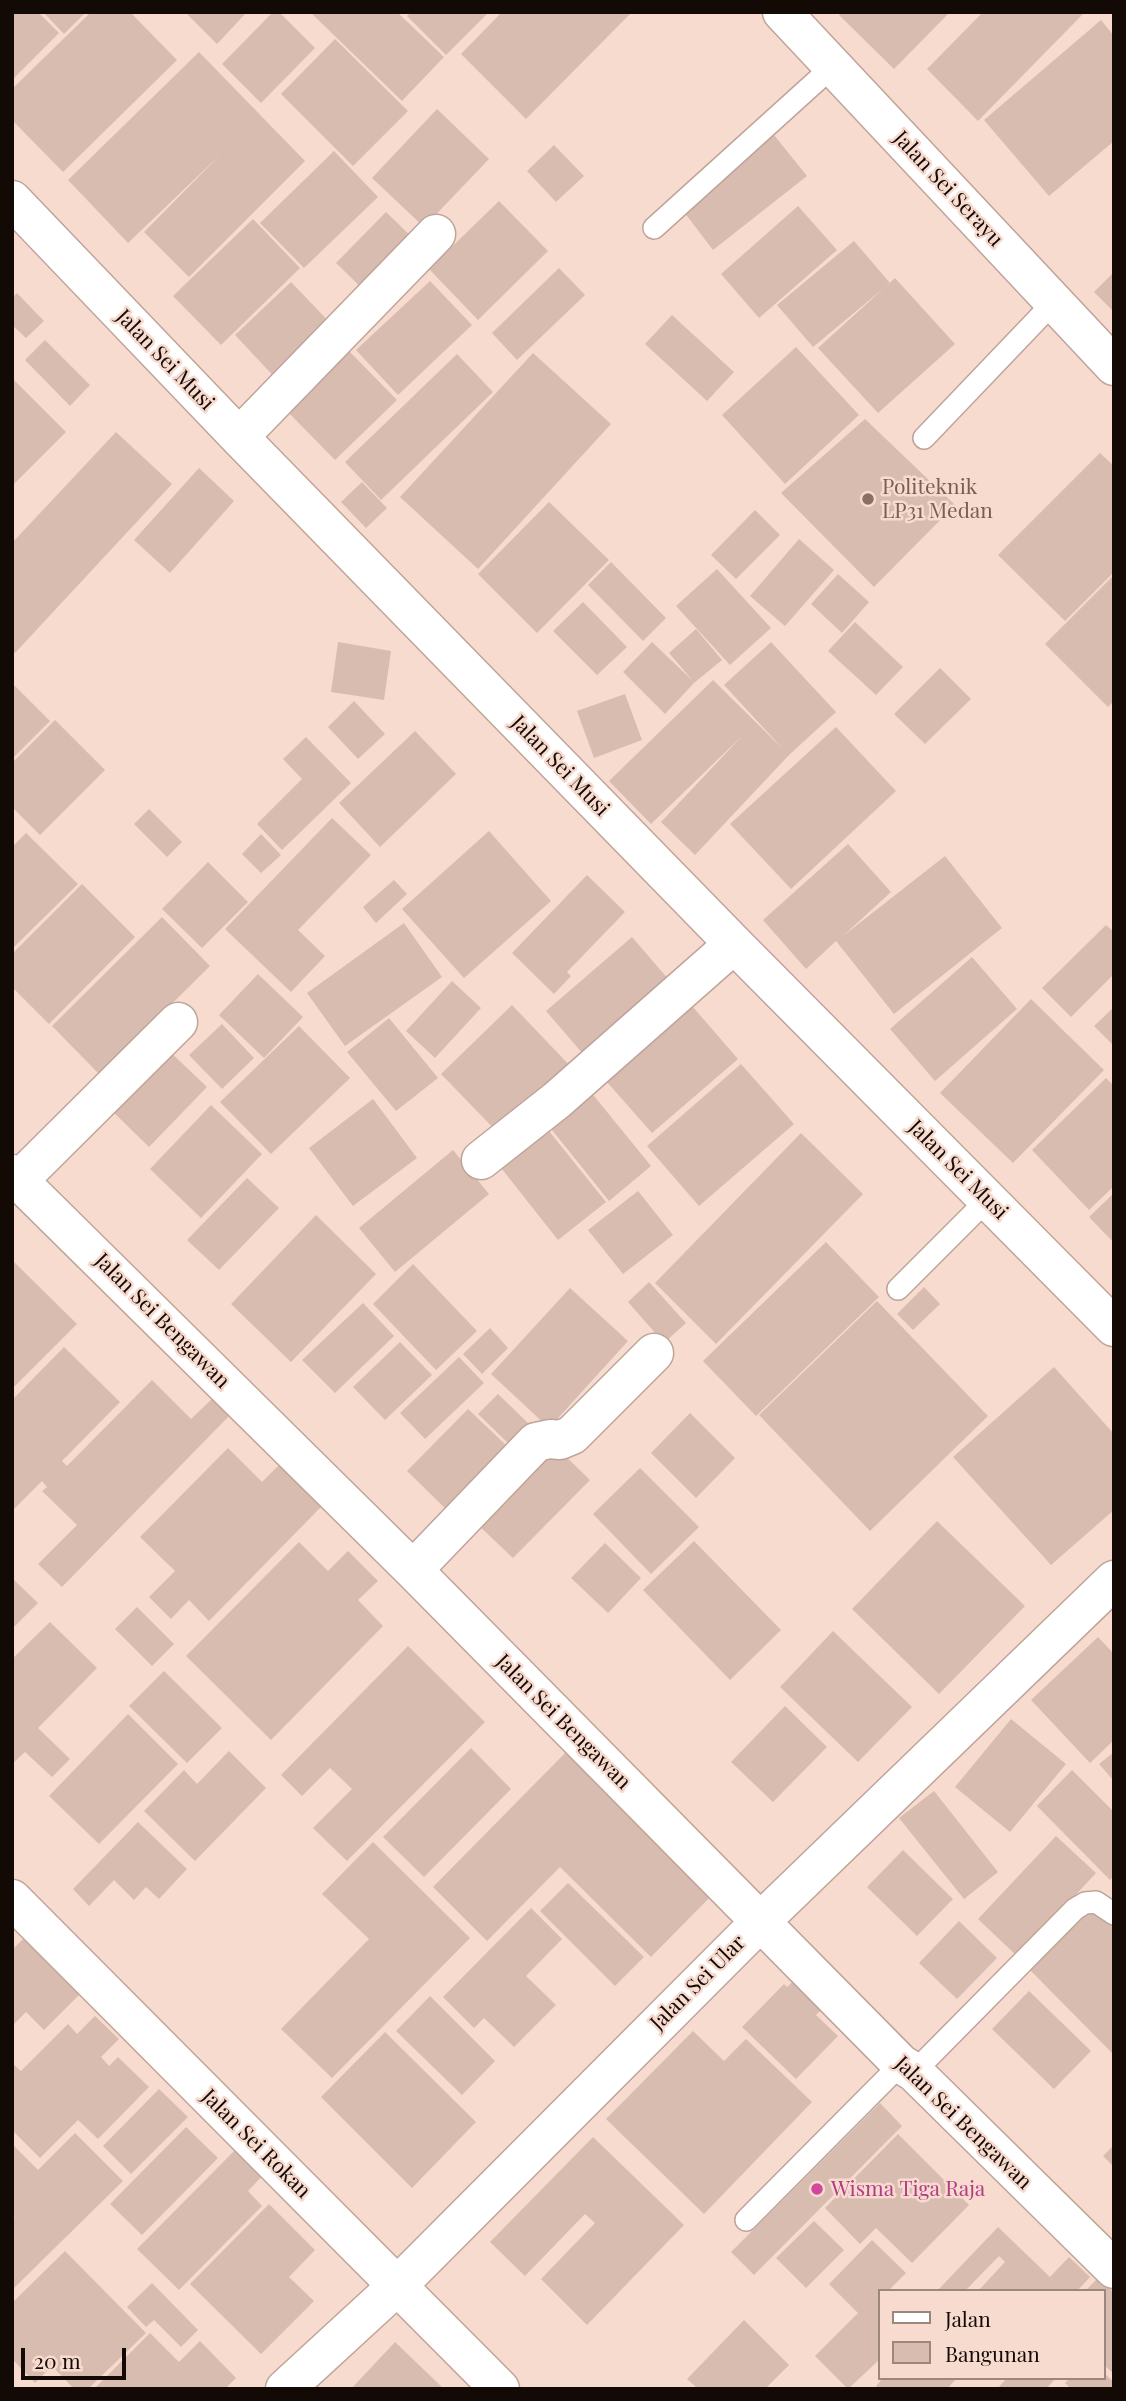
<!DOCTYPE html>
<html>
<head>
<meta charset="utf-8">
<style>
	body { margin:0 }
	#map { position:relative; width:1126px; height:2401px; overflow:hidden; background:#f8dbcf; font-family:"Playfair Display",serif }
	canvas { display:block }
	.frame { position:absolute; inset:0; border:14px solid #130a06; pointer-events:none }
	.legend { position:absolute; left:878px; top:2289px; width:228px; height:91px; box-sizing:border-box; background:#f8dbcf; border:2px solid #9c877f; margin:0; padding:9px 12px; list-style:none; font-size:21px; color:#130a06 }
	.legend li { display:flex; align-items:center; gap:14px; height:35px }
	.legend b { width:35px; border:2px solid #9c877f }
	.scale { position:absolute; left:21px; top:2348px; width:105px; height:32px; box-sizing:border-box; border:4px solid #130a06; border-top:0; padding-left:9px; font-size:21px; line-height:24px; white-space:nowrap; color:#130a06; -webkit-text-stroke:5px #f8dbcf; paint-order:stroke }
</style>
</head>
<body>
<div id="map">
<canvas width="1126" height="2401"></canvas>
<div class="frame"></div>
<ul class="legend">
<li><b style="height:9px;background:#fff"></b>Jalan</li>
<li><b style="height:19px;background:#d8bcb0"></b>Bangunan</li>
</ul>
<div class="scale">20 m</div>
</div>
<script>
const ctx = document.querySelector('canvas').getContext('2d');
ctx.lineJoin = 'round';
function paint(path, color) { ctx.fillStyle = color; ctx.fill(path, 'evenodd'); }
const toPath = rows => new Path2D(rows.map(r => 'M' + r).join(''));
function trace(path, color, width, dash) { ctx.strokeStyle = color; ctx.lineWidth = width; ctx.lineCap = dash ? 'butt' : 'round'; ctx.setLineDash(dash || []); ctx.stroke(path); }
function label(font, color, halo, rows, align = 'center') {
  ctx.font = font + ' "Playfair Display",serif'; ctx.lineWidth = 5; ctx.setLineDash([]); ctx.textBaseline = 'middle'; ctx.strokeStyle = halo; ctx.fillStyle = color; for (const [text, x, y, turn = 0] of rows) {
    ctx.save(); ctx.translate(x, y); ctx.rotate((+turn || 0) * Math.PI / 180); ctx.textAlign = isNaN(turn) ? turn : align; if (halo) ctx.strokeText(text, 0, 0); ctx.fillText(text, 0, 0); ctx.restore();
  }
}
paint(toPath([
	[12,12,38,12,59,33,12,80],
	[43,12,86,12,64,34],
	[91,12,130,12,177,60,63,172,12,120,12,89],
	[185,12,247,12,217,44],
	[273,12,279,12,315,48,261,103,222,64],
	[310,12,397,12,444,57,402,101],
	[411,12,489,12,446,55,407,16],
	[502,12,632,12,526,119,461,54],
	[842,12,950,12,894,69,839,15],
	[983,12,1081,12,1083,14,978,121,927,69],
	[1101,20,1114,36,1114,141,1049,196,984,120],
	[335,39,408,111,353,166,281,94],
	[199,52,305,161,189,277,144,232,221,154,128,243,68,180],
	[437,109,489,159,424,227,372,178],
	[774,135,807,176,713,250,681,208],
	[554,145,584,176,556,202,527,171],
	[334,151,378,197,304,268,260,223],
	[499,201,548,251,478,320,429,269],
	[798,206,837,250,759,318,721,274],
	[386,212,419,244,370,296,336,263],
	[253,219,300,268,221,345,173,296],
	[854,241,890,283,813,347,777,305],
	[559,268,585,295,517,360,492,333],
	[1114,272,1114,308,1112,310,1094,292],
	[895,278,955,344,878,413,818,348],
	[430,281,472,325,398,395,356,350],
	[291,282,337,330,281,384,235,335],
	[17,293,44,321,26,338,12,325,12,298],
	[672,315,734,372,707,401,645,344],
	[45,340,90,385,70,406,25,360],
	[796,347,859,415,785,484,722,415],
	[349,351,397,400,335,460,287,411],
	[533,353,611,424,478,569,400,497],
	[457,354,493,392,381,500,345,462],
	[12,378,66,432,12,486],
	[865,419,955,505,874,587,781,493],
	[116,432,172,484,15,653,12,650,12,543],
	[1100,453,1114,466,1114,572,1065,621,998,555],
	[199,468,234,501,170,573,134,540],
	[362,482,387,508,366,528,341,502],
	[549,502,609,560,537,633,478,574],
	[755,510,780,535,736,579,711,555],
	[799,539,834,570,785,626,750,596],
	[611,562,666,618,643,641,588,585],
	[717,569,771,628,730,665,676,606],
	[838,574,869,602,842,633,811,604],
	[1114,575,1114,701,1108,707,1045,644],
	[583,602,627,647,597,675,553,631],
	[855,622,903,667,876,695,828,651],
	[696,629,722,660,694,683,665,714,623,672,652,642,693,681,669,653],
	[338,642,391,651,384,700,331,692],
	[771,642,836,712,789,755,695,855,661,822,742,736,651,824,609,781,713,680,783,749,724,685],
	[940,668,971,699,925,744,894,714],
	[12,683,50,721,12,759],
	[625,694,642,740,594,758,577,711],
	[354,701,385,734,358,759,328,727],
	[55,720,105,770,40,835,12,807,12,763],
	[836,727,896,791,791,889,730,824],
	[415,731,456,774,380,847,339,803],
	[306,737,351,783,282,850,257,824,302,779,283,759],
	[149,809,182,842,167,857,134,824],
	[332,818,371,855,298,930,325,956,291,992,225,929],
	[489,831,551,901,464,978,402,909],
	[26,833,78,884,12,949,12,847],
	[261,834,281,855,261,873,242,854],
	[848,844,891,892,843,936,945,856,1002,928,894,1014,836,941,806,969,763,920],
	[208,862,248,902,202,948,162,909],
	[587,875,625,912,567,972,571,976,554,994,512,953],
	[394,880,407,894,376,923,363,907],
	[82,884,135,937,49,1024,12,987,12,954],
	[162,917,210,966,100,1075,52,1026],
	[404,923,442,977,345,1046,307,993],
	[1106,925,1114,932,1114,974,1071,1017,1042,988],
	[632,937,676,988,590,1062,546,1011],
	[972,957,1017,1009,935,1081,890,1029],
	[258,974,303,1017,264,1058,219,1015],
	[452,981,481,1008,435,1058,406,1031],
	[686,999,738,1059,652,1133,599,1073],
	[1031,999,1104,1070,1013,1163,940,1093],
	[512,1005,574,1070,503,1138,441,1074],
	[1114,1007,1114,1046,1094,1026],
	[389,1018,438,1078,396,1111,347,1052],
	[222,1024,254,1058,222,1089,189,1055],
	[299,1026,350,1078,271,1154,220,1102],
	[165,1047,207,1087,149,1147,107,1106],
	[741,1064,794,1124,699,1206,647,1146],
	[1106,1078,1114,1086,1114,1186,1089,1210,1032,1150],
	[586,1086,651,1166,609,1201,544,1120],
	[373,1099,417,1158,353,1206,309,1148],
	[211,1105,262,1154,201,1218,150,1169],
	[541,1121,606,1202,558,1240,494,1159],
	[801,1133,863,1194,716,1344,655,1283],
	[453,1150,489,1194,395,1272,359,1228],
	[247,1178,279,1208,219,1270,187,1240],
	[638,1191,673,1235,623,1274,588,1230],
	[1114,1193,1114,1243,1089,1217],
	[316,1215,376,1274,291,1362,231,1304],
	[826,1242,879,1297,756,1416,703,1361],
	[12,1260,77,1324,12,1389],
	[413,1264,477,1331,436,1370,373,1304],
	[649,1282,686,1323,664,1343,628,1302],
	[924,1287,940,1304,913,1330,897,1314],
	[570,1288,628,1341,549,1428,491,1374],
	[877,1301,988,1416,870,1531,759,1415],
	[363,1303,394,1336,335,1393,302,1360],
	[490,1328,508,1348,482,1374,463,1354],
	[400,1342,432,1375,385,1420,353,1387],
	[64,1347,120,1402,62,1461,67,1466,152,1380,191,1419,214,1397,231,1414,62,1587,38,1564,77,1525,42,1491,47,1487,42,1481,12,1511,12,1400],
	[459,1357,484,1383,425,1439,400,1413],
	[1054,1367,1114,1434,1114,1510,1051,1565,953,1457],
	[498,1394,530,1425,510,1445,478,1414],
	[468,1409,508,1447,447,1510,407,1471],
	[690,1413,735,1458,696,1498,651,1453],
	[553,1444,590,1480,513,1558,476,1523],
	[228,1448,262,1482,279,1465,321,1507,209,1621,189,1600,171,1619,149,1597,175,1571,140,1537],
	[640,1468,699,1527,651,1574,593,1514],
	[937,1521,1025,1606,939,1694,852,1609],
	[694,1541,781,1630,730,1680,643,1590],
	[299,1542,328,1571,348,1551,378,1581,358,1600,383,1626,271,1740,186,1656],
	[605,1543,641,1578,608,1613,571,1578],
	[12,1578,38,1603,12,1629],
	[137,1607,174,1644,152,1666,115,1629],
	[50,1622,97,1668,38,1728,70,1759,52,1777,25,1752,12,1764,12,1659],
	[833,1631,912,1707,858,1762,780,1687],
	[1098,1637,1114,1654,1114,1740,1090,1763,1031,1700],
	[408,1646,485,1722,347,1861,313,1828,352,1789,330,1768,302,1796,281,1775],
	[164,1671,222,1728,187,1763,129,1706],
	[785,1706,827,1747,773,1802,731,1762],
	[128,1714,178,1764,99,1844,49,1796],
	[1011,1719,1066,1764,1010,1832,955,1787],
	[573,1745,718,1889,651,1957,560,1867,487,1941,433,1887],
	[471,1748,511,1789,424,1877,383,1837],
	[229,1751,266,1788,195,1861,144,1811,184,1770,197,1784],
	[1114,1752,1114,1781,1099,1764],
	[1072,1770,1114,1812,1114,1876,1110,1880,1037,1806],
	[934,1791,998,1872,964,1899,899,1818],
	[138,1822,187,1869,159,1899,146,1887,134,1900,114,1880,89,1906,73,1889],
	[1056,1836,1096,1873,1018,1957,978,1919],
	[373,1842,470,1938,332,2078,281,2029,369,1939,322,1894],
	[903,1850,953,1899,917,1936,867,1887],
	[568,1883,644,1957,615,1986,540,1911],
	[1092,1903,1114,1925,1114,2055,1027,1967],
	[531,1908,562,1939,526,1976,556,2005,514,2047,484,2018,474,2028,443,1997],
	[959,1921,997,1958,957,1999,919,1963],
	[25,1937,81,1993,44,2030,26,2012,12,2026,12,1950],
	[799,1976,828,2003,816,2015,838,2036,796,2079,742,2027,784,1984,787,1987],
	[1029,1991,1091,2051,1054,2089,992,2029],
	[430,1996,495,2061,462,2095,396,2031],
	[95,2016,119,2039,101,2057,109,2066,118,2057,149,2087,98,2139,78,2120,40,2158,12,2130,12,2063,21,2071,68,2024,77,2034],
	[693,2031,724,2061,746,2039,812,2102,704,2214,606,2119],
	[385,2032,476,2122,412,2188,321,2097],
	[159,2089,188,2117,131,2174,103,2146],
	[880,2103,902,2126,754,2275,731,2252],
	[186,2127,218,2158,142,2235,110,2204],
	[75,2133,123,2181,12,2290,12,2221,15,2218,12,2215,12,2144,38,2170],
	[898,2134,969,2205,912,2263,876,2228,860,2244,825,2208],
	[593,2137,684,2225,587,2325,541,2279,595,2223,585,2214,525,2276,490,2242],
	[242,2143,269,2169,248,2191,262,2206,179,2290,137,2249],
	[1114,2145,1114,2167,1103,2156],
	[269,2204,315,2250,289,2277,314,2301,261,2354,190,2284],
	[814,2221,844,2250,806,2288,776,2258],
	[998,2227,1050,2277,1069,2257,1090,2277,1077,2291,978,2291,1005,2262,999,2256,965,2291,939,2291,938,2290],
	[872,2240,906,2273,888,2291,879,2291,879,2360,848,2389,815,2356,858,2313,829,2284],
	[65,2251,146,2333,88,2389,74,2389,52,2366,35,2383,12,2359,12,2303],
	[1098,2278,1114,2293,1114,2374,1103,2364,1103,2291,1085,2291],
	[152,2283,198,2330,181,2347,154,2320,146,2327,127,2307],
	[744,2320,789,2365,765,2389,698,2389,687,2379],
	[150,2333,179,2362,200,2341,236,2378,225,2389,94,2389],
	[395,2342,444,2389,351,2389],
	[1103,2372,1114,2382,1114,2389,1071,2389,1065,2383,1070,2378,1103,2378],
	[883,2378,957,2378,947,2389,879,2389,876,2386],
	[1007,2378,1056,2378,1046,2389,997,2389]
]), '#d8bcb0');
const lane = toPath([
	[654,228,832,67],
	[924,438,1054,302],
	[898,1289,988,1199],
	[914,2072,1075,1909,1085,1903,1096,1902,1114,1914],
	[746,2220,901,2064]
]);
const street = toPath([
	[12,200,239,437,734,944,1114,1327],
	[239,437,436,234],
	[481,1160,557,1100,734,944],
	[12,1174,413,1570,901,2064,914,2072,1114,2269],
	[19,1180,178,1022],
	[413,1570,536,1442,550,1439,560,1440,572,1435,654,1353],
	[12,1899,500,2389],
	[285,2389,397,2286,760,1922,1114,1580]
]);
const secondary = toPath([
	[782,12,1114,366]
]);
trace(lane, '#bfa499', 24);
trace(street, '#bfa499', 41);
trace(secondary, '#bfa499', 41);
trace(lane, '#fff', 21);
trace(street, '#fff', 38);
trace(secondary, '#fff', 38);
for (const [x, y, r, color] of [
	[868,499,7,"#8d6e63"],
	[817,2189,7,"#d1479c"]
]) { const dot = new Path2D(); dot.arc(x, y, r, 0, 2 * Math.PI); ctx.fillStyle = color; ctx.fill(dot); trace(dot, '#f8dbcf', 2.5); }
label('21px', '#130a06', '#f8dbcf', [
	["Jalan Sei Serayu",948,189,47],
	["Jalan Sei Musi",165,360,46],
	["Jalan Sei Musi",560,766,46],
	["Jalan Sei Musi",958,1170,45],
	["Jalan Sei Bengawan",162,1321,45],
	["Jalan Sei Bengawan",563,1722,45],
	["Jalan Sei Ular",698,1983,-45],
	["Jalan Sei Bengawan",963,2123,44],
	["Jalan Sei Rokan",256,2144,45]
]);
label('21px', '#785e54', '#f8dbcf', [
	["Politeknik",882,487],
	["LP31 Medan",882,511]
], 'left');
label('21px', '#b23c85', '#f8dbcf', [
	["Wisma Tiga Raja",831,2189]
], 'left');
</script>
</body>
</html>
